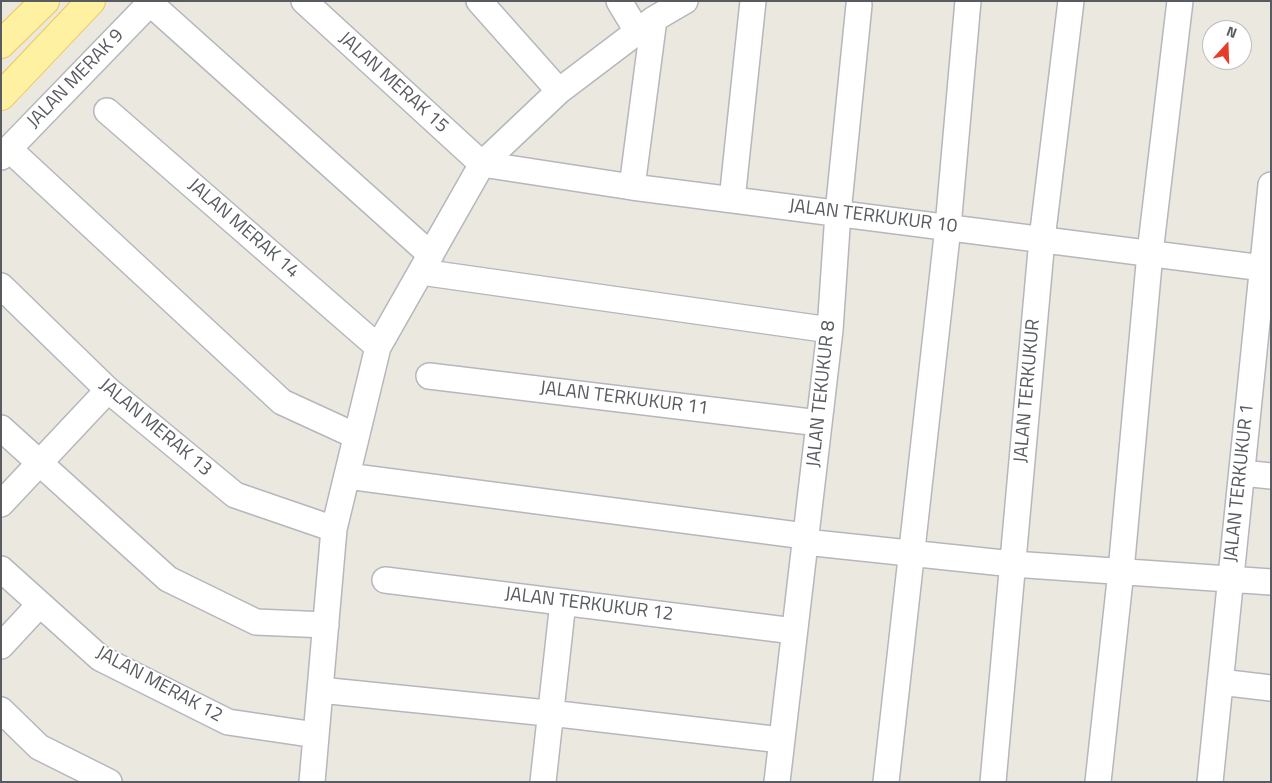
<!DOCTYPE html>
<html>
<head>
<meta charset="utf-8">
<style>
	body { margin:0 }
	#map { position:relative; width:1272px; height:783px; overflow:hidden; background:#ebe9df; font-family:"Titillium Web",sans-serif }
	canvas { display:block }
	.frame { position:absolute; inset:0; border:2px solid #585b60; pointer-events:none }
	.north { position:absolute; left:1202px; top:20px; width:50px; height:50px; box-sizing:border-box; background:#fff; border:1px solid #bcbdbf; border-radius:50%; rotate:20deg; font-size:14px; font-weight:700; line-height:20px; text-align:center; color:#585b60 }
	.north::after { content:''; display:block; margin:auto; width:18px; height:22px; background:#e63c2a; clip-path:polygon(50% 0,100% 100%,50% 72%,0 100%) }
</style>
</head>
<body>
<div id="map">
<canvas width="1272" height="783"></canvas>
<div class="frame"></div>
<div class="north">N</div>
</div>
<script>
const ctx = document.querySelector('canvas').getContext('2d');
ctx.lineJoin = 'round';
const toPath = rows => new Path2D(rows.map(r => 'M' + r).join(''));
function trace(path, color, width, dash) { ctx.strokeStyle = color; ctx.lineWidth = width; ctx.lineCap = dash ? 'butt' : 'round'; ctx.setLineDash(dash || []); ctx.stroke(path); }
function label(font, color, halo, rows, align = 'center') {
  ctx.font = font + ' "Titillium Web",sans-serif'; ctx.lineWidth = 4; ctx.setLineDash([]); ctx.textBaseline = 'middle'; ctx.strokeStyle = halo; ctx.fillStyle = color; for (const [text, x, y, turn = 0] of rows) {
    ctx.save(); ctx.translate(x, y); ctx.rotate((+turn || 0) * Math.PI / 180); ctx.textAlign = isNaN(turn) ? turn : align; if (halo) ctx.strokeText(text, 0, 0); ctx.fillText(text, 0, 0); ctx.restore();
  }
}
const minor = toPath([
	[304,1,482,164],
	[479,1,559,91],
	[619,1,637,31],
	[150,3,431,255],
	[107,111,378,347],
	[9,149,282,402,356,436],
	[1,157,152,1],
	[482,164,632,187,1271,269],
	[632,187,654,19],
	[732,200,753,1],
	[421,272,830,330],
	[1,286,108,390,235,495,334,529],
	[429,376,819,423],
	[1,428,168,579,256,622,326,625],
	[1242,473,1271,476],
	[347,476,805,536],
	[1,504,108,390],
	[805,542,1013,564,1271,582],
	[1,569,100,658,228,722,316,735],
	[385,580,794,631],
	[1,646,40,604],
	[1220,682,1271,688],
	[320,690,567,715,781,740],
	[1,710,39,747,109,782],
	[312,782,334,529,378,347,482,164,559,91,654,19,685,1],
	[543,782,563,602],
	[777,782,830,330,838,213,859,5],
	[886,782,948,227,968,1],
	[993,782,1042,239,1071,1],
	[1098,782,1121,571,1150,253,1180,1],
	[1210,782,1271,185]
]);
const major = toPath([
	[1,44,45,1],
	[1,96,91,1]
]);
trace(minor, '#b5b7bc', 28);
trace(major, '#efc654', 30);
trace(minor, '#fff', 25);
trace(major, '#fef1a1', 28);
label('19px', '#585b60', '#fff', [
	["JALAN MERAK 9",76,79,-46],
	["JALAN MERAK 15",393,83,42],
	["JALAN TERKUKUR 10",873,217,7],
	["JALAN MERAK 14",243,229,41],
	["JALAN TERKUKUR",1028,391,-85],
	["JALAN TEKUKUR 8",822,394,-84],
	["JALAN TERKUKUR 11",624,399,7],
	["JALAN MERAK 13",155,428,40],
	["JALAN TERKUKUR 1",1240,483,-84],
	["JALAN TERKUKUR 12",589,605,7],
	["JALAN MERAK 12",159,685,28]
]);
</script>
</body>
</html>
